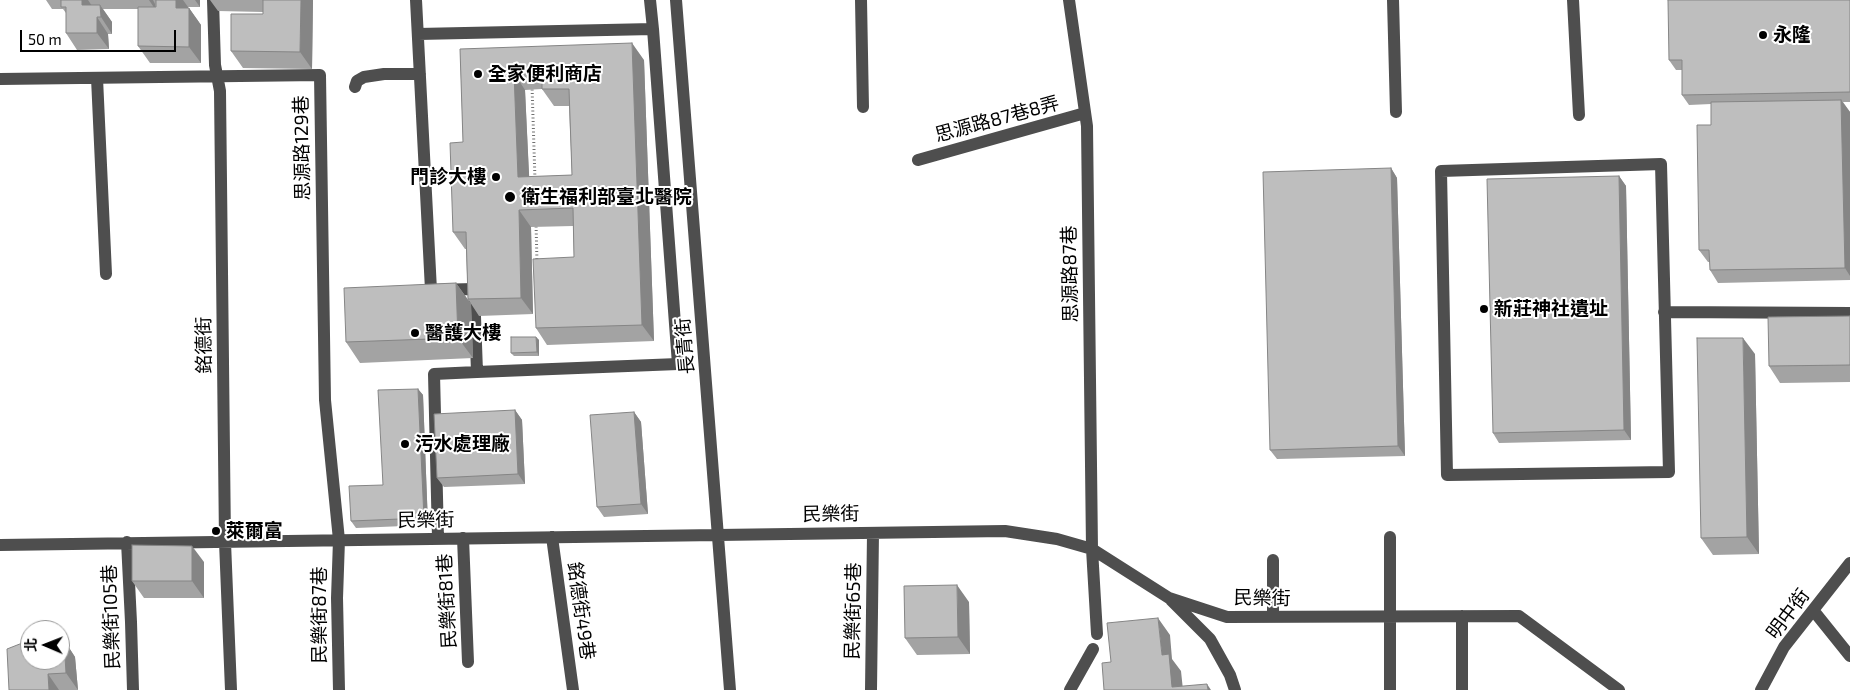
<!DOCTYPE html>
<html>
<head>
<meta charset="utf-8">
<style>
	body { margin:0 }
	#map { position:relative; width:1850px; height:690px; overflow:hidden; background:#fff; font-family:"Exo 2","Noto Sans TC",sans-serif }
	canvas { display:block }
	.north { position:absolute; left:20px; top:620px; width:50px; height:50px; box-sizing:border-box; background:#fff; border:1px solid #999; border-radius:50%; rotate:271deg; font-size:14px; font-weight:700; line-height:20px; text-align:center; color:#000 }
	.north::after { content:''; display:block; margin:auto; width:18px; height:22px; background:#000; clip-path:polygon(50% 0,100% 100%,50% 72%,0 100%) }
	.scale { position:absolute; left:20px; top:30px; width:156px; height:22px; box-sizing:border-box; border:2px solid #000; border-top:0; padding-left:6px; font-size:15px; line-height:18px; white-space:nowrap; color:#000; -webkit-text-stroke:4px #fff; paint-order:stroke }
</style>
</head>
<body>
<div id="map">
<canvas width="1850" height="690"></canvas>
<div class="north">北</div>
<div class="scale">50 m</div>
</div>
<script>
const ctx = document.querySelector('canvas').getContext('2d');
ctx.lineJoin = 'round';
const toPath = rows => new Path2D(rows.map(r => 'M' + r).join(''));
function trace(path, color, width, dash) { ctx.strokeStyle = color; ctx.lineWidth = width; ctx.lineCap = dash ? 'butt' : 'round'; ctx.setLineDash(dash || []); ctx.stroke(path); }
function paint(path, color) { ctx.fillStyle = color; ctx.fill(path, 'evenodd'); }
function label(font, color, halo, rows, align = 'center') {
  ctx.font = font + ' "Exo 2","Noto Sans TC",sans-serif'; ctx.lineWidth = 4; ctx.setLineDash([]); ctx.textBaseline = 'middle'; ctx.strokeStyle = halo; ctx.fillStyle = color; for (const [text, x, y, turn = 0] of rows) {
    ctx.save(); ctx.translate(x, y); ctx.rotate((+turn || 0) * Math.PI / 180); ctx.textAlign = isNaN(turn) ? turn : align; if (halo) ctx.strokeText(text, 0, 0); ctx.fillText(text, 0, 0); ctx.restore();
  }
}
trace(toPath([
	[532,86,535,180],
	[536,223,537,262]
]), '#707070', 3, [1, 2.5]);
trace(toPath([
	[213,0,215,65,220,91,225,542,231,690],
	[416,0,431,290,474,289,477,372,678,364,653,29,418,34],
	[650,0,653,29],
	[676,0,730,690],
	[861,0,863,107],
	[1069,0,1087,126,1092,549,1097,634],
	[1393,0,1396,112],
	[1573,0,1579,115],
	[97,78,106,274],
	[0,79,320,75,325,400,339,540,337,598,339,690],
	[355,87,357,81,364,77,384,74,420,74],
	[918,160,1085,113],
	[1661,164,1669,472,1447,475,1441,171,1661,164],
	[1664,312,1850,313],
	[552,537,573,690],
	[438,538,434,374,477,372],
	[463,538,468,662],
	[127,542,131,622,133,690],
	[0,545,1005,531,1057,539,1092,549,1169,598,1227,617,1519,616,1619,690],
	[1273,560,1273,617],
	[1171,600,1210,639,1230,675,1235,690],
	[1813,610,1850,656],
	[871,690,873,533],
	[1070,690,1093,649],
	[1390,690,1390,537],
	[1462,690,1462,616],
	[1761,690,1784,647,1850,563]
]), '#4e4e4e', 12);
paint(toPath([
	[46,0,200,0,200,7,188,7,188,8,189,8,201,25,201,63,150,63,138,46,138,9,103,9,112,22,112,34,108,34,109,49,77,50,66,33,66,13,63,9,52,9],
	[210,0,313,0,312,69,243,68,231,51,263,14,263,12,218,11],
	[1850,0,1850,102,1843,102,1850,112,1850,280,1718,283,1710,270,1710,262,1708,262,1699,250,1711,125,1711,104,1689,105,1682,95,1682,70,1676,70,1669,60],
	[460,49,644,60,654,341,547,345,536,328,574,257,573,226,531,227,533,314,479,316,468,299,466,249,465,249,453,232,463,142],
	[542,89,554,106,569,106,572,175,529,177,525,90],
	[1391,168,1397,178,1405,456,1277,459,1270,450],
	[1619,176,1626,186,1631,440,1499,443,1493,433],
	[456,283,471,304,473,358,360,363,346,342],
	[1850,316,1850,382,1780,383,1769,366],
	[536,337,539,340,539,356,514,356,511,353],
	[1755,354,1759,554,1713,555,1701,538],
	[418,389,423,395,428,525,356,528,351,521,383,485],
	[515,410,522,420,525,484,444,487,437,478],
	[634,412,641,422,648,514,604,517,597,507],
	[204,562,204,598,144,598,132,581],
	[969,602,970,654,917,655,905,638],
	[64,640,75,657,78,690,9,690,30,660]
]), '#a3a3a3');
paint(toPath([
	[82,0,88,0,94,9,82,5],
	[149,0,153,0,155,4,155,9],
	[176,0,183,0,188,7,188,25,176,8],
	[195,0,200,0,200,7],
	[301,0,313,0,312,69,300,52],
	[100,5,112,22,112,34,101,17],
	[189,8,201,25,201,63,189,47],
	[97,17,108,34,109,49,97,33],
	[632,43,644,60,654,341,642,325],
	[514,73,525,90,530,194,518,177],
	[1841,100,1850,112,1850,276,1845,268],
	[1391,168,1397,178,1405,456,1398,446],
	[1619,176,1626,186,1631,440,1624,430],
	[519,210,531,227,533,314,521,298],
	[456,283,471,304,473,358,458,338],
	[536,337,539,340,539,356,537,352],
	[1743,338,1755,354,1759,554,1747,537],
	[418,389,423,395,428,525,424,518],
	[515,410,522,420,525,484,518,474],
	[634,412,641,422,648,514,641,504],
	[192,546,204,562,204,598,192,581],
	[957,585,969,602,970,654,958,637],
	[1158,618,1170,635,1172,659,1181,671,1183,690,1172,687,1162,655],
	[64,640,75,657,78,690,66,673],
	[48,674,59,690,49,690],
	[1207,684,1211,690,1208,690]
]), '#858585');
const building = toPath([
	[61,0,82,0,82,5,100,5,101,17,97,17,97,33,66,33,66,7,61,7,61,0],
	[156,0,176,0,176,8,189,8,189,47,138,46,138,7,156,7,156,0],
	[263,0,301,0,300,52,231,51,231,14,263,14,263,0],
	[1668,0,1850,0,1850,92,1682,95,1682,60,1669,60,1668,0],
	[632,43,642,325,536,328,533,259,574,257,573,208,519,210,521,298,468,299,466,232,453,232,450,143,463,142,460,49,632,43],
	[542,72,542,89,569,89,572,175,518,177,514,73,542,72],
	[1841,100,1845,268,1710,270,1709,250,1699,250,1697,125,1711,125,1711,102,1841,100],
	[1391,168,1398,446,1270,450,1263,172,1391,168],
	[1619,176,1624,430,1493,433,1487,179,1619,176],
	[456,283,458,338,346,342,344,288,456,283],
	[1850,316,1850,365,1769,366,1768,317,1850,316],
	[511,337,536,337,537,352,511,353,511,337],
	[1697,338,1743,338,1747,537,1701,538,1697,338],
	[418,389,424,518,351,521,349,486,383,485,378,390,418,389],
	[515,410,518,474,437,478,434,414,515,410],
	[634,412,641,504,597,507,590,415,634,412],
	[132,545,192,546,192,581,132,581,132,545],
	[957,585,958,637,905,638,904,586,957,585],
	[1158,618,1162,655,1169,654,1172,687,1207,684,1208,690,1104,690,1102,663,1111,662,1107,623,1158,618],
	[30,640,30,660,60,660,60,640,64,640,66,673,48,674,49,690,9,690,7,649,30,640]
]);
paint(building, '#bebebe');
trace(building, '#858585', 1);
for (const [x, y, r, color] of [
	[1763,35,5,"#000"],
	[478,74,5,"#000"],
	[496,177,5,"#000"],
	[510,197,6,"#000"],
	[1484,309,5,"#000"],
	[415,333,5,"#000"],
	[405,444,5,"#000"],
	[216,531,5,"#000"]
]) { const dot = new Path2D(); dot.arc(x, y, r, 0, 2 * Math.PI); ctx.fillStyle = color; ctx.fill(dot); trace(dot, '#fff', 2); }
label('bold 19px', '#000', '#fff', [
	["永隆",1773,35],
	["全家便利商店",488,74],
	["門診大樓",486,177,"right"],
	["衛生福利部臺北醫院",521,197],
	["新莊神社遺址",1494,309],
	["醫護大樓",425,333],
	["污水處理廠",415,444],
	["萊爾富",226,531]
], 'left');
label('19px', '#000', '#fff', [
	["思源路87巷8弄",997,119,-15],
	["思源路129巷",302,148,-91],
	["思源路87巷",1070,274,-91],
	["銘德街",204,345,-91],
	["長青街",685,346,-95],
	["民樂街",831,514,-1],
	["民樂街",426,520,-1],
	["民樂街",1262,598,1],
	["民樂街81巷",447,601,-93],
	["銘德街49巷",581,611,82],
	["民樂街65巷",853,611,-89],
	["明中街",1788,614,-53],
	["民樂街87巷",320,615,-90],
	["民樂街105巷",111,617,-92]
]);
</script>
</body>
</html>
